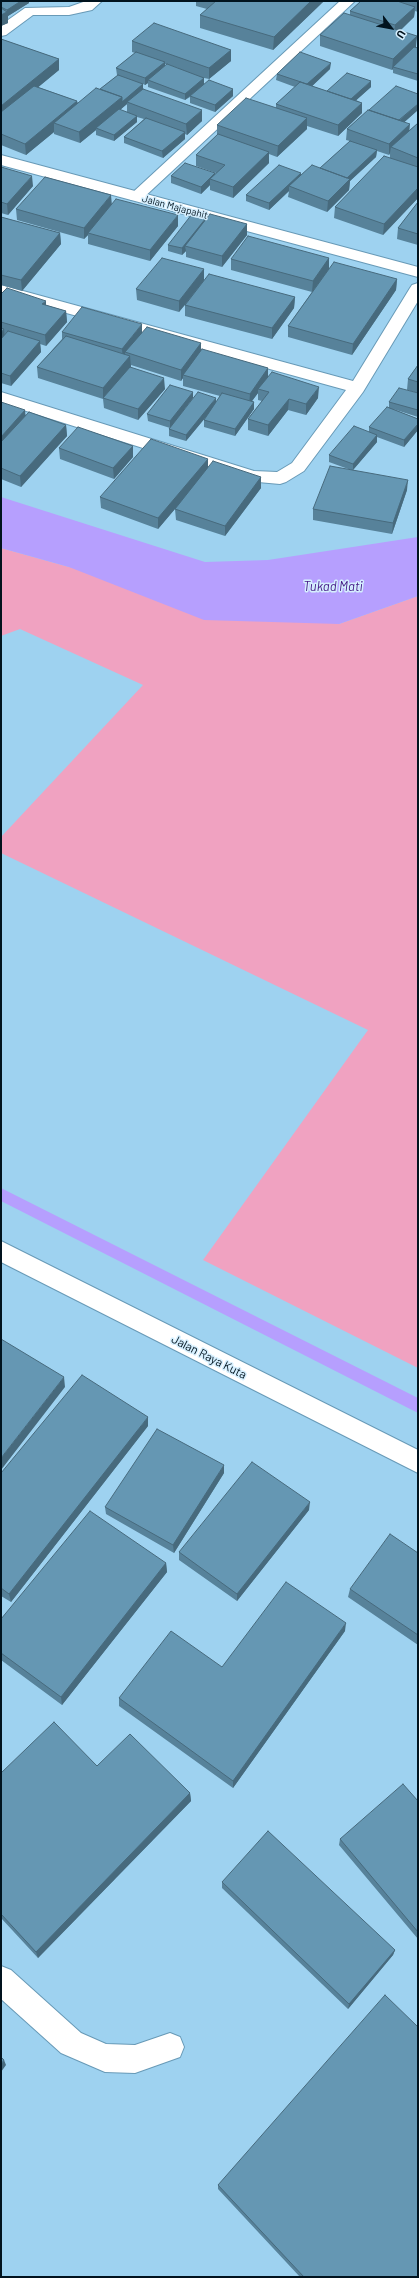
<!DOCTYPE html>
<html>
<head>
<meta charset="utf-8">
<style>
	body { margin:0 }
	#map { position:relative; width:419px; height:2278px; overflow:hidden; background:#9ed2f0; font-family:Barlow,sans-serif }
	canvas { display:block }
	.frame { position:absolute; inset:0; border:2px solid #01131e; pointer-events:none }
	.north { position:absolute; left:371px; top:8px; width:40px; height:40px; -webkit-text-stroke:3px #d5effe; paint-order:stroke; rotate:122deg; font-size:11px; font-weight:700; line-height:16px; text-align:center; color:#01131e }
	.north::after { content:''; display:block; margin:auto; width:14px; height:18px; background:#01131e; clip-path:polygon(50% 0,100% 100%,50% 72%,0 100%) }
</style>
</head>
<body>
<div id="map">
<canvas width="419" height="2278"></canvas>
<div class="frame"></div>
<div class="north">U</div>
</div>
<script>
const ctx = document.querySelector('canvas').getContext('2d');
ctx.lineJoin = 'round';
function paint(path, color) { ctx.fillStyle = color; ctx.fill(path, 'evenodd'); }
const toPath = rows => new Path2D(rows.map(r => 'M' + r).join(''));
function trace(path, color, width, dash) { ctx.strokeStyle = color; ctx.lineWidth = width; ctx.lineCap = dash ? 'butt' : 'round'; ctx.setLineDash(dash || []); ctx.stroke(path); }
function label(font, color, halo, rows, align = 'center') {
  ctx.font = font + ' Barlow,sans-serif'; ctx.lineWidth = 3; ctx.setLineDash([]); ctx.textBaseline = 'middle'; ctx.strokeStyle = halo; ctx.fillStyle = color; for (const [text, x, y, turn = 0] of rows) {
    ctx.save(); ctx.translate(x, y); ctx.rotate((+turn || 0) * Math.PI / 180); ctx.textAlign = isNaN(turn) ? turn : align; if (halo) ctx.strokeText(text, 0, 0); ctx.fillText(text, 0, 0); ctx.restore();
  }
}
paint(toPath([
	[1,548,69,567,339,624,418,596,418,1368,203,1260,368,1030,1,853,1,837,143,685,20,629,1,636]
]), '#f0a2c1');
paint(toPath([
	[1,497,205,562,268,560,418,537,418,596,339,624,204,620,69,567,1,548]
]), '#b69ffe');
paint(toPath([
	[1,1188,418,1398,418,1413,1,1201,1,1188]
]), '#b69ffe');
const lane = toPath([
	[86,1,102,1,92,10,69,15,33,15,6,35,1,36,1,25,25,8,69,7,86,1]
]);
const street = toPath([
	[340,1,355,1,141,200,131,200,128,197,131,194,340,1],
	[418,283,418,301,363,392,304,471,286,482,280,484,247,481,1,403,1,392,254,471,277,472,292,463,346,390,1,295,1,285,353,381,410,288,412,285,418,283],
	[1,1966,11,1970,81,2033,106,2044,135,2045,170,2033,180,2037,184,2047,180,2057,135,2073,105,2072,61,2053,1,1999,1,1966]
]);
const secondary = toPath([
	[1,155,418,267,418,277,1,165,1,155],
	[1,1241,418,1450,418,1473,1,1262,1,1241]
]);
trace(lane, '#689ab7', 2);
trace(street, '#689ab7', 2);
trace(secondary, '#689ab7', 2);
paint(lane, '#fff');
paint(street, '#fff');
paint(secondary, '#fff');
paint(toPath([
	[1,1,29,3,8,16,8,23,1,26],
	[196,1,323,1,323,2,273,50,200,28,200,15,207,9,196,6],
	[361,1,418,1,418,12,415,11,414,17,400,31,417,36,415,47,418,48,418,81,393,73,393,69,392,70,320,46,320,35,350,15,350,11],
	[1,39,59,59,59,70,38,87,77,101,78,103,100,89,118,75,117,75,116,68,135,53,132,52,132,41,231,50,231,61,209,79,204,78,204,84,233,89,233,96,215,112,190,103,190,97,185,100,148,87,148,83,145,85,143,84,143,89,202,121,187,135,185,134,185,139,163,158,124,143,124,137,144,119,137,117,137,122,114,141,96,135,96,130,80,143,54,134,54,132,26,155,1,145],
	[165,64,178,68,165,66],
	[127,104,127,112,120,110,122,108],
	[330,69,312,86,327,91,371,87,356,100,362,103,362,113,338,136,307,126,307,129,277,157,269,154,269,163,233,198,210,190,210,185,201,194,171,183,171,176,215,173,215,174,216,173,196,166,196,155,217,135,217,125,276,108,276,104,295,87,276,80,277,74],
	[418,94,418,110,404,122,409,131,418,123,418,198,383,235,334,218,335,207,390,158,390,153,389,155,377,151,376,157,350,181,349,190,327,212,288,197,289,191,269,210,246,201,246,195,301,173,301,175,320,168,350,141,346,140,347,129,369,110],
	[1,167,33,186,8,215,1,213],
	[418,202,418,245,397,239,398,228],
	[112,204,178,226,150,261,88,244,88,235,84,239,17,220,16,209],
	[1,217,60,233,61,244,22,291,1,285],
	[206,220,247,224,247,235,222,267,186,257,186,251,182,255,168,251,168,245],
	[329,258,329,269,397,279,396,290,352,355,288,337,288,326,312,292,231,270,231,259],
	[204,269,204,280,295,297,294,308,272,339,185,316,185,305,179,312,137,300,136,289],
	[1,294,46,305,66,311,67,322,46,346,40,344,41,352,11,386,1,383],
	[62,332,201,343,201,350,268,368,268,377,318,398,306,415,288,410,268,436,248,430,248,419,262,401,258,400,258,393,252,401,254,402,254,409,235,436,204,427,204,420,208,414,186,441,169,436,169,429,170,428,148,421,147,414,193,392,193,398,184,409,216,403,220,396,183,386,183,378,181,381,131,365,131,367,165,389,138,420,104,408,103,399,38,378,37,367,62,339],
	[418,365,418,393,407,390,408,379],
	[418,393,418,417,393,409,418,419,418,430,404,447,377,437,377,442,353,470,407,490,392,534,313,520,313,509,351,470,329,462,329,455,369,432,369,427,389,408,389,402],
	[1,402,26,415,66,425,67,436,21,487,1,479],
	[133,446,133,457,114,479,60,459,59,448],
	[208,459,208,468,261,477,261,488,225,536,176,520,175,509,180,503,158,529,101,508,100,497],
	[148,1426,11,1602,1,1596,1,1473],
	[224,1473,174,1553,106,1514,105,1507],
	[309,1510,237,1601,179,1560,179,1552],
	[418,1553,418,1645,348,1597,350,1589],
	[166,1563,167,1572,62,1705,1,1660,1,1619],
	[345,1631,233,1788,119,1706,119,1698,222,1667],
	[97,1766,190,1793,191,1801,38,1958,1,1918,1,1773],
	[418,1801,418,1939,339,1845,340,1839],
	[222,1882,395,1950,393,1955,348,2009,222,1888],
	[218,2185,418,2277,300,2277,218,2189]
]), '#57829a');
paint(toPath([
	[21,1,29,1,29,3,8,16,8,23,1,26,1,15,7,12,7,10],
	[311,1,323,1,323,2,273,50,274,37],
	[415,7,414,17,394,36,395,25],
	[417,36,416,47,395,67,393,67,393,69,392,70,393,59],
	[231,50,231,61,209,79,209,68],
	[59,59,59,70,1,118,1,106],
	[165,62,165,68,148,80,148,83,145,85,145,78],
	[331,63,330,69,307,91,307,84],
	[204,78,204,84,185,100,185,94],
	[371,81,371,87,351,105,351,99],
	[143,84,143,91,127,102,127,104,98,129,96,128,96,130,80,143,79,132,122,97],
	[233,89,233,96,215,112,215,105],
	[77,101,78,112,54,123,54,132,26,155,25,144],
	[362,103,362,113,338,136,338,125],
	[418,104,418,110,399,127,399,121],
	[202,110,202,121,187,135,186,124],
	[137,116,137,122,114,141,114,135],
	[307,118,307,129,277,157,278,146],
	[410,124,409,135,391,147,390,153,389,155,389,144],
	[185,132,185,139,163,158,162,151],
	[377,150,376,157,350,181,349,190,327,212,328,201,347,178],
	[269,152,269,163,233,198,233,187],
	[215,173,215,180,210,179,210,185,201,194,201,187],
	[301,173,301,180,289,186,289,191,269,210,269,203],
	[32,176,33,186,8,215,7,204],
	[418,188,418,198,383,235,384,224],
	[111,195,112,206,88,233,88,235,84,239,84,228],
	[178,215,178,226,150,261,150,250],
	[206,218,206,225,185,246,186,251,182,255,182,248],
	[247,224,247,235,222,267,222,256],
	[60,233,61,244,22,291,21,280],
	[329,258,329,269,312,292,313,281],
	[204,269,204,280,179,312,179,301],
	[397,279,396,290,352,355,353,344],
	[295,297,294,308,272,339,272,328],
	[46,301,46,312,42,304],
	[66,311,67,322,46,346,45,335],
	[142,324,142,335,125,352,125,356,123,360,122,349],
	[4,329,5,340,1,345,1,333],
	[40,341,41,352,11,386,10,376],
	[201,343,201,354,183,375,183,378,181,381,181,370],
	[130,356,131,367,103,398,103,399,103,388],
	[268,368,268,379,258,389,258,393,249,405,250,394],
	[164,378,165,389,138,420,138,409],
	[319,387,318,398,306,415,306,404],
	[193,392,193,398,170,428,170,421],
	[216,398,216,405,186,441,186,435],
	[289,399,288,410,268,436,268,425],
	[254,402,254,409,235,436,235,429],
	[25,410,26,421,1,449,1,437],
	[418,424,418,430,404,447,404,440],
	[66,425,67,436,21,487,20,476],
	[377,435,377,442,353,470,353,464],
	[133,446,133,457,114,479,113,468],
	[208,459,208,470,158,529,158,518],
	[261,477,261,488,225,536,225,526],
	[408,480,407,490,392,534,393,523],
	[64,1377,65,1387,1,1470,1,1458],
	[148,1417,148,1426,11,1602,9,1594],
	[224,1465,224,1473,174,1553,173,1545],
	[310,1502,309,1510,237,1601,237,1594],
	[166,1563,167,1572,62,1705,61,1697],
	[346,1623,345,1631,233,1788,233,1781],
	[190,1793,191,1801,38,1958,36,1952],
	[395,1950,393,1955,348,2009,349,2004],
	[4,2060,6,2065,1,2072,1,2064]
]), '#476a7d');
const building = toPath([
	[1,1,21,1,7,10,1,7,1,1],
	[216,1,311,1,274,37,200,15,216,1],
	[361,1,397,1,415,7,395,25,350,11,361,1],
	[1,8,7,12,1,15,1,8],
	[344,13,417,36,393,59,320,35,344,13],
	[154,23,231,50,209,68,132,41,154,23],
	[1,39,59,59,1,106,1,39],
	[414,47,418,48,418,74,393,67,414,47],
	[136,52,165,62,145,78,116,68,136,52],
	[300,52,331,63,307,84,277,74,300,52],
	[167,64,204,78,185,94,148,80,167,64],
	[347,73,371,81,351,99,327,91,347,73],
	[118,75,143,84,122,102,122,97,100,89,118,75],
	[209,80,233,89,215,105,190,96,209,80],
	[300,82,362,103,338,125,276,104,300,82],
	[34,86,77,101,25,144,1,134,1,112,34,86],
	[396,86,418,94,418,104,399,120,369,110,396,86],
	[96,88,122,97,79,132,54,123,96,88],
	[143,89,202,110,186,124,127,102,143,89],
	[246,98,307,118,278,146,217,125,246,98],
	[119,109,137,116,114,135,96,128,119,109],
	[368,110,410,124,389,144,347,129,368,110],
	[146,118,185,132,162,151,124,137,146,118],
	[418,123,418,158,391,147,418,123],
	[218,134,269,152,233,187,210,179,225,165,196,155,218,134],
	[350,141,377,150,347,178,320,168,350,141],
	[384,156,418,167,418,188,384,224,335,207,384,156],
	[185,163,215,173,201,187,171,176,185,163],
	[279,165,301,173,269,203,246,195,279,165],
	[312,165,350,179,328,201,289,186,312,165],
	[1,167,32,176,7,204,1,202,1,167],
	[45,177,111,195,84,228,16,209,45,177],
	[116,199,178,215,150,250,88,233,116,199],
	[418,202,418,234,398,228,418,202],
	[192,214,206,218,182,248,168,245,192,214],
	[210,214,247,224,222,256,185,246,210,214],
	[1,217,60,233,21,280,1,275,1,217],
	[248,236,329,258,313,281,231,259,248,236],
	[162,258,204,269,179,301,136,289,162,258],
	[334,262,397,279,353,344,288,326,334,262],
	[209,274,295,297,272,328,185,305,209,274],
	[7,288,46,301,42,304,66,311,45,335,1,322,1,294,7,288],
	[82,307,142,324,122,349,62,332,82,307],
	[147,327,201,343,181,370,125,352,147,327],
	[1,328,4,329,1,333,1,328],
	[8,331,40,341,10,376,1,373,1,339,8,331],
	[66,336,130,356,103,388,37,367,66,336],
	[202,349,268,368,250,394,183,375,202,349],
	[418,365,418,382,408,379,418,365],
	[130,367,164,378,138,409,103,398,130,367],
	[272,372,319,387,306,404,289,399,268,425,248,419,269,392,258,389,272,372],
	[170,385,193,392,170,421,147,414,170,385],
	[399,388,418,393,418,410,389,402,399,388],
	[198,392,216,398,186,435,169,429,198,392],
	[222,393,254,402,235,429,204,420,222,393],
	[1,402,25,410,1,437,1,402],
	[387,407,418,419,418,424,404,440,369,427,387,407],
	[29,412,66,425,20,476,1,468,1,442,29,412],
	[354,426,377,435,353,464,329,455,354,426],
	[78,427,133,446,113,468,59,448,78,427],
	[151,439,208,459,158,518,100,497,151,439],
	[213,461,261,477,225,526,175,509,213,461],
	[330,466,408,480,393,523,313,509,330,466],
	[1,1339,64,1377,1,1458,1,1339],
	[82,1375,148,1417,9,1594,1,1588,1,1473,82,1375],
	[157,1429,224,1465,173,1545,105,1507,157,1429],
	[252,1462,310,1502,237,1594,179,1552,252,1462],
	[90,1511,166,1563,61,1697,1,1653,1,1619,90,1511],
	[390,1534,418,1553,418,1635,350,1589,390,1534],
	[286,1582,346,1623,233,1781,119,1698,171,1631,222,1667,286,1582],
	[54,1722,97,1766,130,1734,190,1793,36,1952,1,1914,1,1773,54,1722],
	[403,1784,418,1801,418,1932,340,1839,403,1784],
	[268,1831,395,1950,349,2004,222,1882,268,1831],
	[385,1995,418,2027,418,2277,304,2277,218,2185,385,1995],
	[1,2057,4,2060,1,2064,1,2057]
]);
paint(building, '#6597b3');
trace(building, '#476a7d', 1);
label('10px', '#01131e', '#d5effe', [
	["Jalan Majapahit",175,207,15]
]);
label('12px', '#01131e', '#d5effe', [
	["Jalan Raya Kuta",209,1357,27]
]);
label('italic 13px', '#441886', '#d5effe', [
	["Tukad Mati",333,587]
]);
</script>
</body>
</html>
